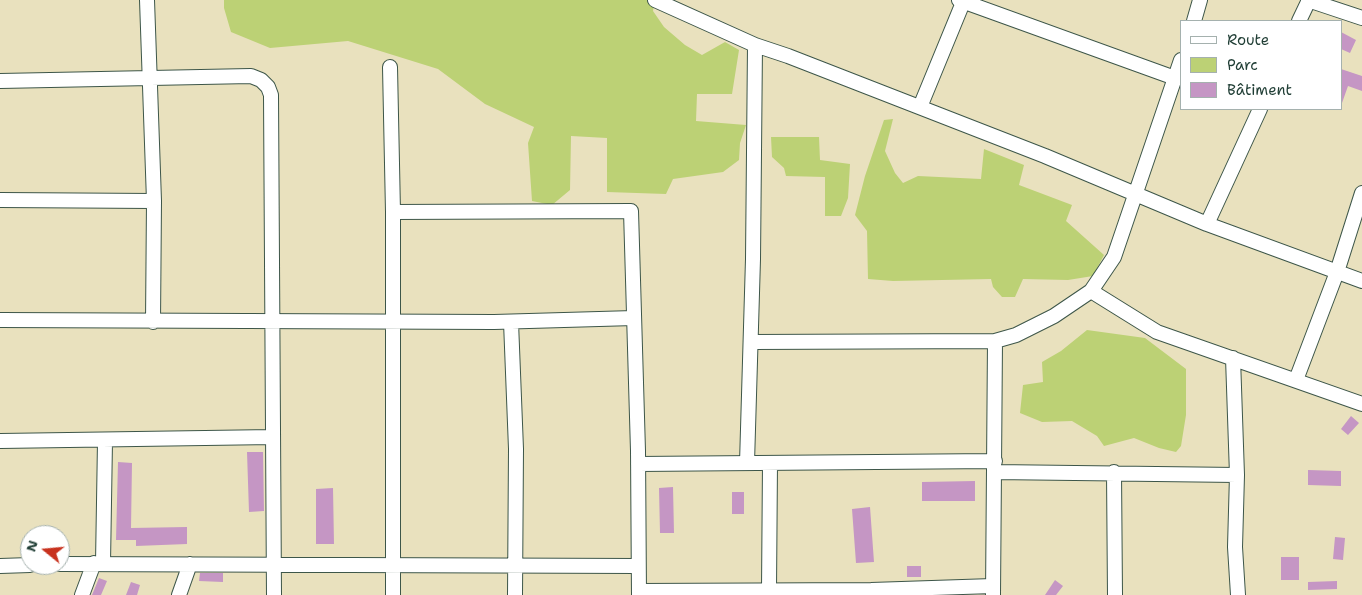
<!DOCTYPE html>
<html>
<head>
<meta charset="utf-8">
<style>
	body { margin:0 }
	#map { position:relative; width:1362px; height:595px; overflow:hidden; background:#e9e1be; font-family:"Shantell Sans",sans-serif }
	canvas { display:block }
	.legend { position:absolute; left:1180px; top:20px; width:162px; height:90px; box-sizing:border-box; background:#fff; border:1px solid #a5b1ae; margin:0; padding:6px 9px; list-style:none; font-size:15px; color:#1f3d34 }
	.legend li { display:flex; align-items:center; gap:10px; height:25px }
	.legend b { width:25px; border:1px solid #a5b1ae }
	.north { position:absolute; left:20px; top:525px; width:50px; height:50px; box-sizing:border-box; background:#fff; border:1px solid #a5b1ae; border-radius:50%; rotate:287deg; font-size:14px; font-weight:700; line-height:20px; text-align:center; color:#1f3d34 }
	.north::after { content:''; display:block; margin:auto; width:18px; height:22px; background:#c8321e; clip-path:polygon(50% 0,100% 100%,50% 72%,0 100%) }
</style>
</head>
<body>
<div id="map">
<canvas width="1362" height="595"></canvas>
<ul class="legend">
<li><b style="height:6px;background:#fff"></b>Route</li>
<li><b style="height:14px;background:#bcd175"></b>Parc</li>
<li><b style="height:14px;background:#c596c4"></b>Bâtiment</li>
</ul>
<div class="north">N</div>
</div>
<script>
const ctx = document.querySelector('canvas').getContext('2d');
ctx.lineJoin = 'round';
function paint(path, color) { ctx.fillStyle = color; ctx.fill(path, 'evenodd'); }
const toPath = rows => new Path2D(rows.map(r => 'M' + r).join(''));
function trace(path, color, width, dash) { ctx.strokeStyle = color; ctx.lineWidth = width; ctx.lineCap = dash ? 'butt' : 'round'; ctx.setLineDash(dash || []); ctx.stroke(path); }
paint(toPath([
	[224,0,655,0,653,11,664,27,685,45,702,55,725,42,739,50,732,94,697,94,696,121,746,125,740,143,739,160,723,172,673,179,666,194,607,192,607,138,571,136,570,190,552,205,532,201,528,143,534,127,485,104,438,69,348,41,270,48,231,32,224,8],
	[893,119,885,151,895,173,903,183,918,176,981,179,984,149,1024,165,1019,185,1072,205,1066,221,1104,255,1093,276,1068,280,1023,279,1015,297,1002,297,993,287,991,279,893,281,868,279,867,231,855,215,865,176,884,120],
	[771,137,819,137,820,160,850,164,848,198,841,216,825,216,825,177,786,176,784,168,772,157],
	[1087,330,1145,338,1186,369,1186,415,1181,446,1176,452,1159,448,1134,438,1104,446,1097,436,1072,421,1042,422,1020,413,1023,385,1043,382,1042,362,1061,351]
]), '#bcd175');
paint(toPath([
	[1341,32,1356,40,1350,53,1341,49],
	[1341,69,1362,76,1362,91,1348,86,1342,103],
	[1351,416,1359,423,1348,435,1341,429],
	[247,452,263,452,264,511,249,512],
	[118,462,132,463,131,528,187,527,187,544,136,546,136,540,116,540],
	[1308,470,1341,471,1341,486,1308,485],
	[975,481,975,501,922,501,922,482],
	[673,487,674,533,660,533,659,488],
	[333,488,334,544,316,544,316,489],
	[732,492,744,492,744,514,732,514],
	[870,507,874,562,856,563,852,509],
	[1335,537,1345,538,1343,560,1333,559],
	[1281,557,1299,557,1299,580,1281,580],
	[907,566,921,566,921,577,907,577],
	[200,573,223,573,223,582,199,581],
	[99,578,107,581,101,595,92,595],
	[1055,580,1063,586,1056,595,1045,595],
	[1337,581,1337,589,1308,590,1308,582],
	[131,582,140,585,137,595,126,595]
]), '#c596c4');
const minor = toPath([
	[147,0,154,201,153,322],
	[655,0,755,45,788,56,1045,156,1207,224,1362,281],
	[959,0,1175,78],
	[1308,0,1362,18],
	[1194,21,1200,0],
	[1299,21,1309,0],
	[390,67,393,212,393,595],
	[0,81,251,76,261,80,268,87,271,95,274,595],
	[920,107,964,0],
	[0,200,154,201],
	[393,212,631,211,638,451,639,595],
	[1207,224,1260,109],
	[1091,291,1157,332,1362,404],
	[0,320,494,322,634,318],
	[511,322,516,449,515,595],
	[752,342,995,341,1016,335,1054,316,1091,291,1114,257,1181,60],
	[1233,358,1237,475,1235,547,1238,595],
	[1296,380,1337,272,1362,193],
	[0,441,273,437],
	[747,463,753,259,755,45],
	[638,464,995,461],
	[994,472,1237,475],
	[1114,472,1115,595],
	[103,563,105,441],
	[60,564,638,566],
	[0,566,30,565],
	[769,589,770,463],
	[639,591,871,590,993,586],
	[82,595,94,563],
	[179,595,190,564],
	[993,595,995,341]
]);
trace(minor, '#3d5649', 16);
trace(minor, '#fff', 14);
</script>
</body>
</html>
